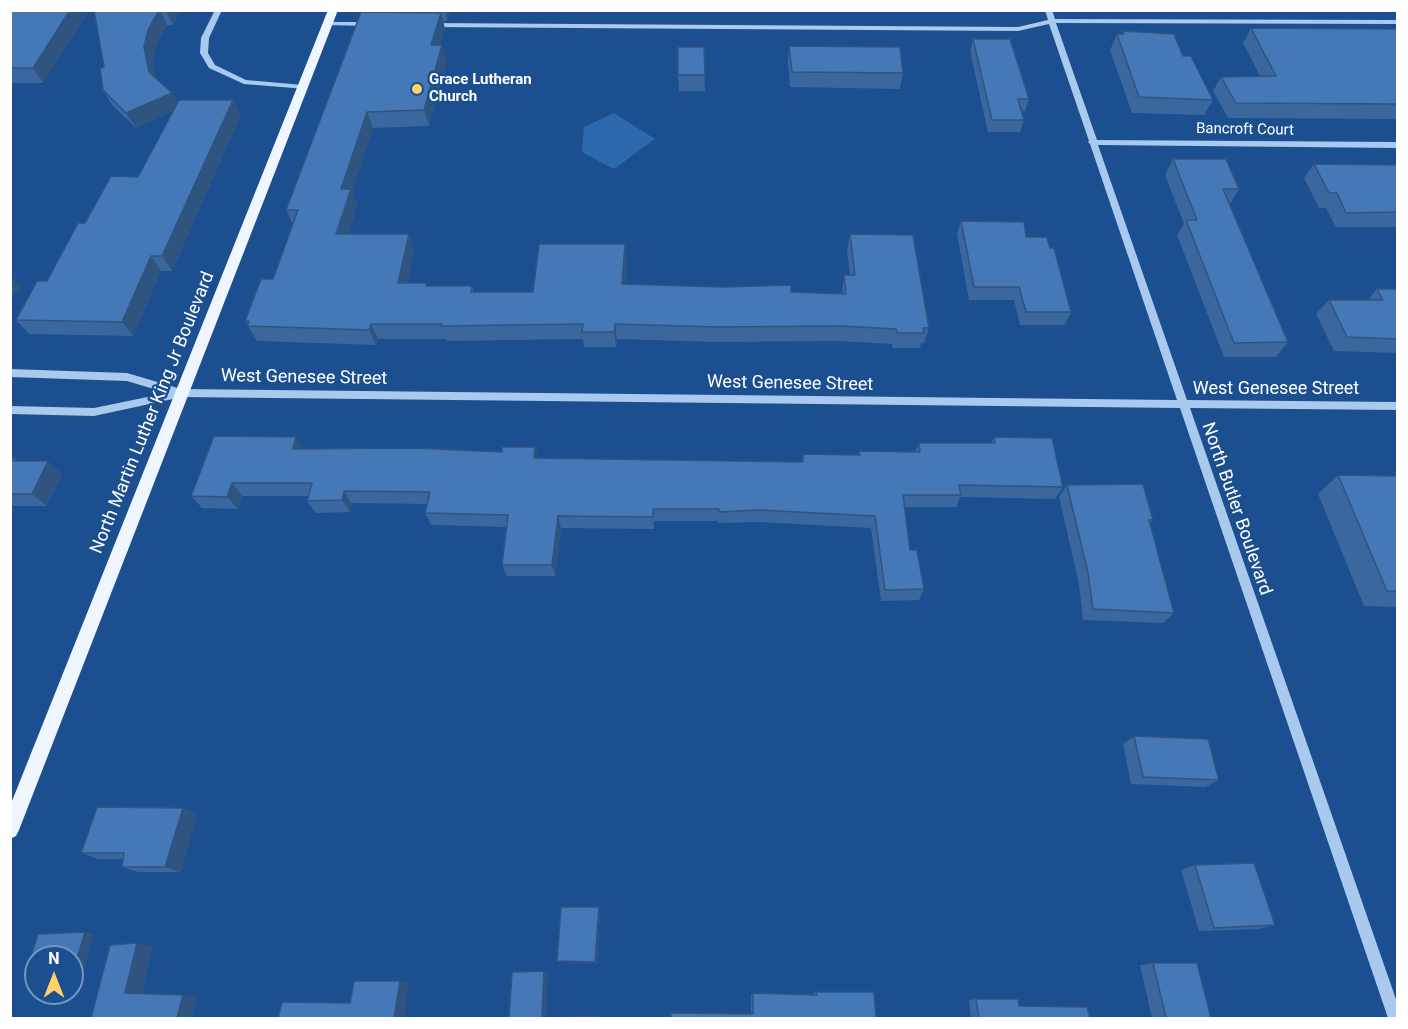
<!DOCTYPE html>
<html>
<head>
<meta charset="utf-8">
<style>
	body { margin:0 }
	#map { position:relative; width:1408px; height:1029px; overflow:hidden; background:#1b4f8f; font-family:Roboto,sans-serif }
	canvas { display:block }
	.frame { position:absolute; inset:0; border:12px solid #fff; pointer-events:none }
	.north { position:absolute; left:24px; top:945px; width:60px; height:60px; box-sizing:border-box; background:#1b4f8f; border:2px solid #7695bc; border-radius:50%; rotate:0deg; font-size:16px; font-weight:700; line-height:24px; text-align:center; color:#fff }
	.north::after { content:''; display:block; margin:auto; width:21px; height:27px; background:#ffd166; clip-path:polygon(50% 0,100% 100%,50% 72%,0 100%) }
</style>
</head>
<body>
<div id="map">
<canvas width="1408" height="1029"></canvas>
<div class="frame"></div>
<div class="north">N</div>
</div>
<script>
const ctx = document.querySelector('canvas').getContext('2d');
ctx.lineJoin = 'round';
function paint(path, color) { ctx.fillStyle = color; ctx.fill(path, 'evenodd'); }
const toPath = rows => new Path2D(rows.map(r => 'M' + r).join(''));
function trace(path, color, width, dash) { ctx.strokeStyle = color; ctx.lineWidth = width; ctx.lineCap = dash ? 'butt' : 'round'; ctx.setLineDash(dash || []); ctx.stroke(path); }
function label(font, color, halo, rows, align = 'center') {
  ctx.font = font + ' Roboto,sans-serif'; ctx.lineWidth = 5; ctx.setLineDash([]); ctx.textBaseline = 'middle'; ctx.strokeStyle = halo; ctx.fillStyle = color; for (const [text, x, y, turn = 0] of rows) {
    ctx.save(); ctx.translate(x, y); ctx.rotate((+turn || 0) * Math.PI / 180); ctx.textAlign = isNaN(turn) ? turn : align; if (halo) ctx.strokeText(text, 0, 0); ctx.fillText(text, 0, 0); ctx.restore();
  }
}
paint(toPath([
	[614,113,655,139,614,169,582,152,584,127]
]), '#2e69ad');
paint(toPath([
	[215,10,222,10,209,38,208,53,215,65,246,80,303,85,306,85,306,89,244,84,209,68,200,53,201,38,215,10],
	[1045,10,1052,10,1055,19,1398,20,1398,24,1056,23,1097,140,1398,142,1398,148,1098,145,1187,400,1398,402,1398,410,1190,408,1398,1005,1398,1018,1388,1018,1180,408,182,397,94,416,10,414,10,406,94,408,167,393,127,381,10,377,10,369,127,373,181,389,1177,400,1090,144,1088,142,1089,141,1049,24,1018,31,430,27,426,25,430,23,1018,27,1048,20,1045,10],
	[328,22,369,22,373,24,369,26,326,25,326,23,328,22]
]), '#a9c9ee');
paint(toPath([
	[328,10,338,10,19,830,16,836,10,839,10,806,328,10]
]), '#f0f6ff');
paint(toPath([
	[10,10,89,10,43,83,10,83],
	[94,10,181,10,173,25,167,25,156,45,152,62,156,78,172,93,178,103,241,115,172,271,161,271,133,336,29,334,16,320,47,281,85,223,138,177,174,110,136,128,112,105,103,90,104,67],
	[367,10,450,10,447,21,443,21,445,29,440,45,442,45,446,62,429,126,373,128,352,192,357,205,348,234,409,234,414,250,407,283,428,286,472,286,474,292,533,292,627,260,625,284,842,294,844,275,850,275,847,250,850,234,929,328,924,343,921,343,920,348,893,348,892,344,838,341,715,342,617,339,616,347,584,347,583,339,447,341,446,339,378,339,376,345,257,341,245,321,273,279,293,224,286,210,367,12],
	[1251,28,1398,29,1398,119,1228,118,1213,91,1221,77,1260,76,1243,43],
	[1123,31,1183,56,1213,100,1204,115,1132,113,1110,50,1117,34,1122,34],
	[973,39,1029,99,1025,111,1021,111,1024,120,1020,132,988,132,970,51],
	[789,46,903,73,900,89,790,87,788,62],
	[704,47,705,91,679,91,678,75],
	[1173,159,1239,189,1230,204,1288,342,1276,357,1224,357,1177,235,1184,224,1165,175],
	[1314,164,1398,165,1398,227,1336,227,1326,208,1319,208,1304,178],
	[961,221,1026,237,1071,312,1065,325,1020,325,1014,300,969,300,957,234],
	[1377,289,1398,289,1398,353,1334,351,1316,314,1329,300,1368,300],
	[296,437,304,449,502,452,535,447,538,458,802,462,803,454,858,455,859,451,915,452,919,443,991,443,994,437,1063,487,1055,499,960,497,956,507,905,507,910,550,924,589,919,600,881,601,871,528,758,522,718,523,718,521,654,521,654,529,561,528,555,576,507,576,502,565,506,527,431,525,425,513,427,504,351,503,350,512,316,513,307,501,309,496,242,496,238,509,202,508,191,496],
	[10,456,18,461,62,474,47,506,10,506],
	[1338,475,1398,476,1398,607,1364,606,1318,494],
	[1067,485,1153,520,1150,524,1174,613,1163,623,1083,620,1079,584,1059,497],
	[1134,736,1219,780,1205,787,1131,784,1123,744],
	[197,814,180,872,138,872,122,867,123,859,98,859,81,853],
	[1195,865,1275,925,1259,929,1199,931,1181,870],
	[599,907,600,909,597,963,559,962,557,961],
	[1153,963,1211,1018,1152,1018,1140,965],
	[816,992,876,1018,751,1014,751,994,753,993,813,995,813,993],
	[976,999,1019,1006,1090,1018,971,1018,969,1000]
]), '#3a679d');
paint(toPath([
	[70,10,89,10,43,83,33,68],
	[160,10,167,25,156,45,152,62,158,87,149,72,144,47,148,30],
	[165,10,181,10,173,25],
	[445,10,450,10,447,21],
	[441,13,445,29,436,62,431,45],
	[442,45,446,62,429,126,424,110],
	[172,93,180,107,136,128,126,113],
	[233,100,241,115,172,271,162,256],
	[367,112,373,128,352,192,357,205,343,250,336,234,341,189],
	[409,234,414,250,404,298,398,283],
	[625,244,627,260,624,299,622,284],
	[151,256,161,271,133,336,122,322],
	[10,275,23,289,10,297],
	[371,324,378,339,376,345,369,330],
	[615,324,617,339,616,347,614,332],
	[296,437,305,450,293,449],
	[535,447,539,460,534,458],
	[48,461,62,474,47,506,32,494],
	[232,483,242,496,238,509,227,497],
	[344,491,351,503,350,512,342,500],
	[653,509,654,521,654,529,653,517],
	[558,516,561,528,555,576,552,565],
	[183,808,197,814,180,872,165,867],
	[599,907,600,909,597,963,595,962],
	[85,932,94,934,84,969,74,968],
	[137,943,153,946,142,995,125,993],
	[544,971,548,973,546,1018,542,1018],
	[400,981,409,983,404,1018,394,1018],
	[183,995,198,997,192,1018,177,1018]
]), '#305480');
const building = toPath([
	[10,10,70,10,33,68,10,68,10,10],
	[94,10,159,10,148,30,144,47,149,72,172,93,126,113,103,90,100,68,104,67,94,10],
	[361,12,441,13,431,45,442,45,424,110,367,112,341,189,351,189,336,234,409,234,398,283,426,283,426,286,472,286,471,292,533,292,539,244,625,244,622,284,722,287,791,285,791,292,846,294,844,275,855,275,850,234,913,235,929,328,923,328,924,333,897,333,896,329,841,326,715,327,615,324,614,332,582,332,583,324,441,326,442,324,371,324,369,330,247,326,249,321,245,321,261,279,273,279,298,210,286,210,361,12],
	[1251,28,1398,29,1398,104,1236,103,1221,77,1276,76,1251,28],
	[1123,31,1174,34,1183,56,1191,56,1213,100,1139,97,1117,34,1124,34,1123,31],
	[973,39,1010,39,1029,99,1018,99,1024,120,992,120,973,39],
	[789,46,900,47,903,73,792,72,789,46],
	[678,47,704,47,705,75,678,75,678,47],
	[179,100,233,100,162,256,151,256,122,322,16,320,37,281,47,281,78,223,85,223,111,176,138,177,179,100],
	[1173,159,1226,159,1239,189,1223,189,1288,342,1234,343,1186,220,1197,220,1173,159],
	[1314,164,1398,165,1398,212,1346,213,1337,193,1329,193,1314,164],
	[961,221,1024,222,1026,237,1047,237,1050,248,1054,248,1071,312,1026,312,1019,287,974,287,961,221],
	[1377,289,1398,289,1398,339,1347,337,1329,300,1383,300,1377,289],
	[214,436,296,437,293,449,415,448,502,452,502,447,535,447,534,458,803,462,803,454,860,455,859,451,920,452,919,443,995,443,994,437,1052,438,1063,487,959,485,961,495,903,495,910,550,917,550,924,589,885,590,875,516,759,510,719,512,719,509,653,509,653,517,558,516,552,565,502,565,508,515,425,513,430,492,344,491,342,500,307,501,312,483,232,483,227,497,191,496,214,436],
	[10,456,12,456,12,461,48,461,32,494,10,494,10,456],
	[1338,475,1398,476,1398,591,1387,591,1338,475],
	[1143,484,1153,520,1149,520,1174,613,1093,609,1088,573,1067,485,1143,484],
	[1134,736,1208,739,1219,780,1143,777,1134,736],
	[97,807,183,808,165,867,122,867,124,853,81,853,97,807],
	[1254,863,1275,925,1214,928,1195,865,1254,863],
	[561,907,599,907,595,962,557,961,561,907],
	[85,932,74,968,72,968,72,957,36,957,36,969,27,969,38,934,85,932],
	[137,943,125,993,183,995,177,1018,91,1018,110,945,137,943],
	[1153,963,1197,963,1211,1018,1166,1018,1153,963],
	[544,971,542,1018,601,1016,600,1018,509,1018,512,972,544,971],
	[354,981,400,981,394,1018,278,1018,282,1002,350,1003,354,981],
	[816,992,874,992,876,1018,671,1018,671,1013,753,1014,753,993,817,995,816,992],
	[976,999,1018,999,1019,1006,1087,1007,1090,1018,979,1018,976,999]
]);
paint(building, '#4478b7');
trace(building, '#305480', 1.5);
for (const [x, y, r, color] of [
	[417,89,6,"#ffd166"]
]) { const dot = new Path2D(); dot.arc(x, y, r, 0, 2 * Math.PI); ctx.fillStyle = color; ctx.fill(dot); trace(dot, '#1b4f8f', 2); }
label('bold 15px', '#fff', '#1b4f8f', [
	["Grace Lutheran",429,80],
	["Church",429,97]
], 'left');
label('15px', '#fff', '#1b4f8f', [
	["Bancroft Court",1245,130,1]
]);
label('18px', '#fff', '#1b4f8f', [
	["West Genesee Street",304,378,1],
	["West Genesee Street",790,384,1],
	["West Genesee Street",1276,389],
	["North Martin Luther King Jr Boulevard",153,413,-68],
	["North Butler Boulevard",1236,509,71]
]);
</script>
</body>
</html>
